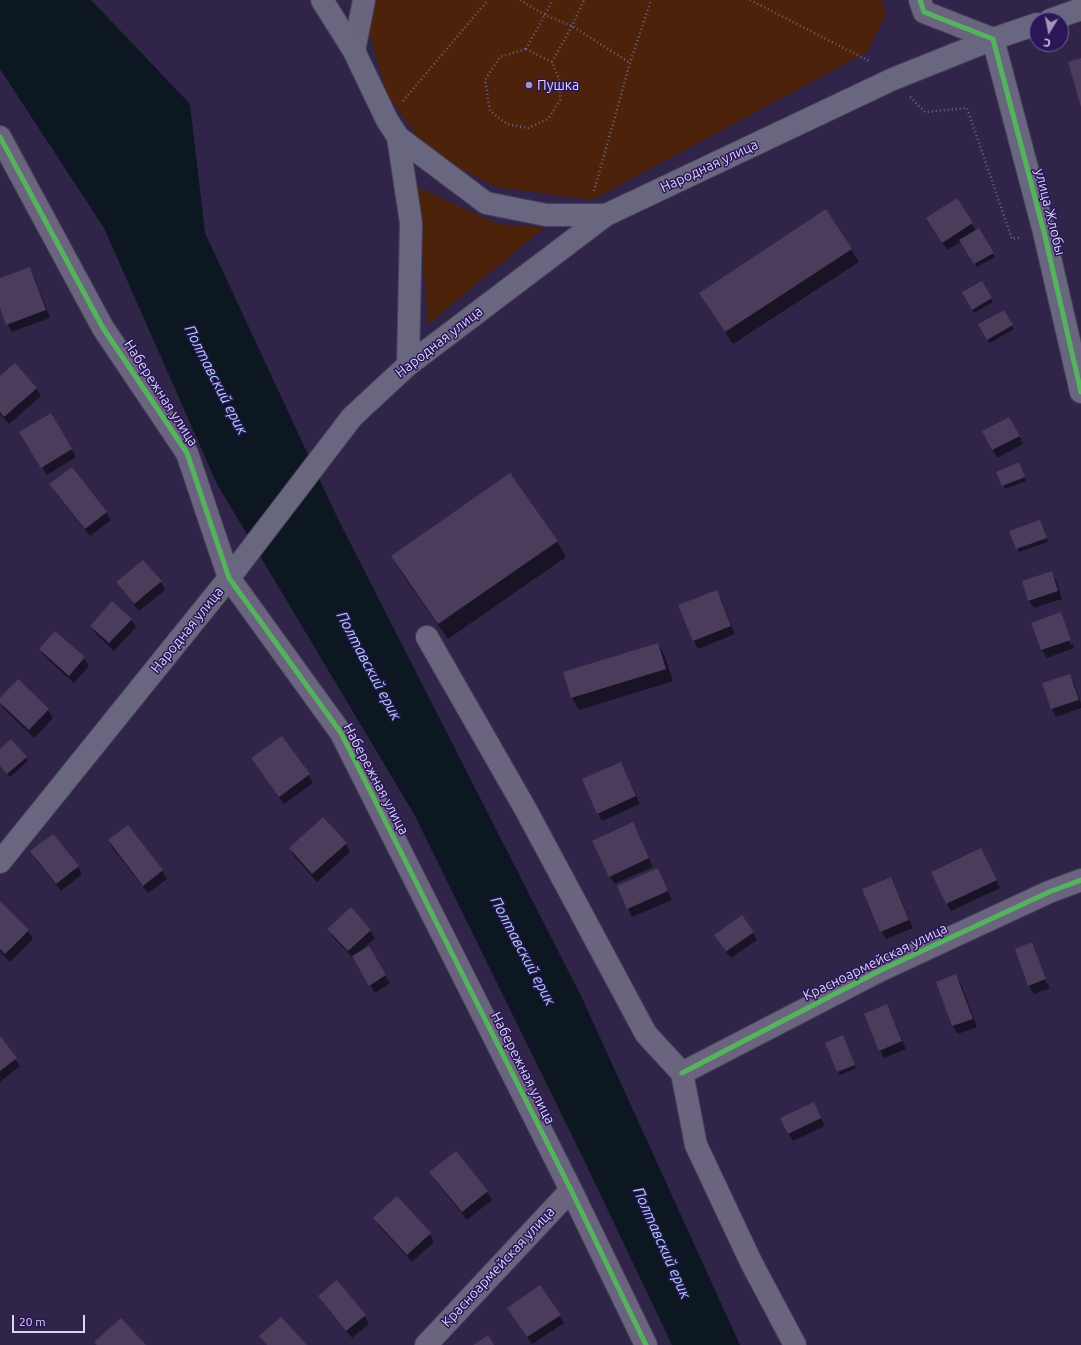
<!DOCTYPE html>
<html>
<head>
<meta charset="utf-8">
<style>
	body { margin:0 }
	#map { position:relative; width:1081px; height:1345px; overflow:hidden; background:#302548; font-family:Ubuntu,sans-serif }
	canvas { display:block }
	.north { position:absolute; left:1029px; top:12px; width:40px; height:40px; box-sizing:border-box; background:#2b1657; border:1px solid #716299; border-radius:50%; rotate:190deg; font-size:11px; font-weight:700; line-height:16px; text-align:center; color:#dbd4fc }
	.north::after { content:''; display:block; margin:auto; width:14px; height:18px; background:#9f97bd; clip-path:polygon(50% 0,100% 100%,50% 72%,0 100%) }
	.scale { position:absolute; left:12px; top:1315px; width:73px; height:18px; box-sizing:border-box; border:2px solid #dbd4fc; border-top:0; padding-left:5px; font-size:12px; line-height:14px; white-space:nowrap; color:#dbd4fc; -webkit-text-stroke:3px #2b1657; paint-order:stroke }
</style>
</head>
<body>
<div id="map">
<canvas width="1081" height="1345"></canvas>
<div class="north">С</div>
<div class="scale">20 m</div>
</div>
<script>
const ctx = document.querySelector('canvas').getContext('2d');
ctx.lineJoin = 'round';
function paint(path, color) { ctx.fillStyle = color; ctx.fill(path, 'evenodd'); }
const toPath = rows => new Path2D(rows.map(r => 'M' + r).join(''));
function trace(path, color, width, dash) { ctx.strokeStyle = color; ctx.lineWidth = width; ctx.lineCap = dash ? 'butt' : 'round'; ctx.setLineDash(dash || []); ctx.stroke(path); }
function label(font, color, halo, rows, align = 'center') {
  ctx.font = font + ' Ubuntu,sans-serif'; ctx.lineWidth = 3; ctx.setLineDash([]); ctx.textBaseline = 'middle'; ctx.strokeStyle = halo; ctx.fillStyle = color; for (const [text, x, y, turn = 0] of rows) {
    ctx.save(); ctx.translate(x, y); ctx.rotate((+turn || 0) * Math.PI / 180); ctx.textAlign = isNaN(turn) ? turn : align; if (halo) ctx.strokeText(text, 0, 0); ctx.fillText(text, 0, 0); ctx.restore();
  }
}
paint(toPath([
	[374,0,882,0,886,14,867,52,592,200,496,187,427,151,387,94,368,28],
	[417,187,498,224,545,227,428,324]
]), '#4d220a');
paint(toPath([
	[0,0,91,0,190,104,205,233,338,519,582,998,740,1345,672,1345,584,1160,414,814,217,484,104,228,0,69]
]), '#0c1721');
paint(toPath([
	[957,200,976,231,979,229,995,257,977,267,961,242,947,250,932,226],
	[826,211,859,262,733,344,707,305],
	[30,268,34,276,50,318,12,332,7,324,0,304,0,279],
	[982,282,993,302,974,313,963,293],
	[1003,311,1014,329,990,343,979,325],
	[0,377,36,388,41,396,9,424,0,414],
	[50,414,76,457,47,475,21,432],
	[1014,426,1023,444,997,458,983,431],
	[1020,467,1026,481,1005,489,998,472],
	[51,484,106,512,111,520,90,536,55,492],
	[1040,521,1048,542,1019,552,1010,531],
	[557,541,566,557,448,639,401,572,392,557],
	[1051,572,1056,580,1062,599,1034,608,1029,601,1023,581],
	[117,582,161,582,165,590,139,611,122,590],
	[716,591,721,599,735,634,698,649,694,641,680,605],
	[1060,614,1064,621,1063,621,1071,645,1073,644,1074,648,1047,658,1042,650,1032,624],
	[131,619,136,627,114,651,96,634,91,626],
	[55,632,84,658,89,666,74,683,45,657,40,649],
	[658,644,665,656,673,681,579,710,572,698,564,673],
	[1070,675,1074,683,1081,703,1081,708,1056,717,1052,709,1043,683],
	[18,681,48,710,53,718,34,738,4,709,0,702,0,700],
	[0,750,26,757,28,761,10,777,0,766],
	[252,759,309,775,313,783,284,804],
	[625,771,640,804,602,821,598,813],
	[128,826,162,871,167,879,148,893,113,849,109,841],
	[637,832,653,867,614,884,610,876],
	[346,844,350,852,317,882,295,857,290,849],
	[981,849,1000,888,951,911,947,904],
	[32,852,78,866,82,874,61,891,36,860],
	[658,869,672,900,632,917,618,886],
	[891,878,895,886,913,928,886,939,881,931],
	[0,903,28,931,33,939,10,962,0,952],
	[328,929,370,930,375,938,362,950,368,948,390,983,375,993,354,958,353,958,333,937],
	[753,933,757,940,731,958,726,952],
	[1032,944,1036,951,1034,951,1047,984,1048,984,1050,988,1034,994,1029,986,1016,949],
	[956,976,961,984,977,1027,958,1034,953,1026,937,982],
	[887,1006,891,1013,906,1049,884,1058,880,1050],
	[0,1038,20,1066,0,1082],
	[845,1040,856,1068,840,1075,838,1071],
	[813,1103,825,1126,793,1141,788,1133],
	[456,1153,487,1192,492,1200,467,1220,435,1180,431,1172],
	[374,1218,430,1234,434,1242,412,1262,379,1226],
	[319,1296,365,1316,369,1324,352,1338,324,1304],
	[560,1315,564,1323,532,1344,513,1316]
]), '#0007');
paint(toPath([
	[1081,58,1081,107,1068,62],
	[957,198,973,223,942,243,926,218],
	[826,209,852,249,725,332,699,293],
	[979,228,994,253,974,264,959,240],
	[30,267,46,310,6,325,0,307,0,278],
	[982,281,992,298,972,310,962,292],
	[1004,310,1013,325,987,340,978,324],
	[15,363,37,388,4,417,0,412,0,376],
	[51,413,72,449,41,468,19,432],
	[1009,417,1020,436,992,450,982,431],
	[1019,462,1025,477,1002,486,996,472],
	[72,467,107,512,85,529,49,484],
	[510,473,558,541,438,624,391,556],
	[1040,520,1047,538,1016,549,1009,531],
	[143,560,162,581,134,604,116,582],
	[1052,571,1058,591,1028,601,1022,581],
	[717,590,731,626,693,641,678,605],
	[112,601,132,619,109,643,90,626],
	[1061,612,1071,640,1041,650,1031,623],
	[55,631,85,657,69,676,39,649],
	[658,643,666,669,571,698,563,672],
	[1070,674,1079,700,1051,709,1042,683],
	[18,679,49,709,29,730,0,703,0,698],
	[282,736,310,774,279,797,251,758],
	[11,739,27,757,7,774,0,766,0,749],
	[621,762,636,796,597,814,582,779],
	[323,817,347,843,312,874,289,848],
	[633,822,649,858,609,877,592,841],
	[128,825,163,870,143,886,108,840],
	[53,834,79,866,56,884,30,851],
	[981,848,997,880,946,904,931,872],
	[658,868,668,891,627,909,617,886],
	[891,877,909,920,880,932,862,889],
	[0,901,29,930,5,954,0,949],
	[351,907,371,930,348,951,327,929],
	[742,915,754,932,726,951,714,935],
	[1032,942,1046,979,1028,986,1015,949],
	[369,946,386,975,369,986,352,956],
	[956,974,973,1019,952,1026,936,982],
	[887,1004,902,1041,879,1051,864,1014],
	[843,1035,855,1065,837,1072,825,1043],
	[0,1036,17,1058,0,1071],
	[814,1102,821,1118,788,1134,780,1118],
	[456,1151,488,1191,462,1212,429,1172],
	[397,1196,431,1233,407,1255,373,1218],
	[337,1280,366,1315,346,1331,318,1296],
	[540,1285,561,1315,527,1337,507,1308],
	[281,1317,307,1345,267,1345,259,1336],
	[121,1318,146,1345,97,1345,94,1342],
	[488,1335,494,1345,473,1345]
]), '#4a3c5a');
const street = toPath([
	[920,0,924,12,993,39],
	[354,51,364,0],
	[0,137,103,328,187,453,229,578,341,733,571,1190,646,1345],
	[427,637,526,810,646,1034,682,1073,696,1145,751,1262,795,1345],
	[682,1073,881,970,1049,892,1081,880],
	[426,1345,571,1190]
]);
const secondary = toPath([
	[322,0,354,51,387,120,398,137,411,223,408,365],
	[1050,20,1081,9],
	[993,39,1044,232,1081,392],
	[398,137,486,203,546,215,606,215],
	[0,862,229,578,352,417,408,365,606,215,893,79,993,39,1037,24]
]);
trace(street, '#48405c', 24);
trace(secondary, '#48405c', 24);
trace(toPath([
	[520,0,545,15,572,26,630,63],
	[750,0,871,62],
	[526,49,552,62,559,79,560,100,548,119,528,128,507,124,490,111,485,80,500,57,526,49],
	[526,49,553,0],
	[552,62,572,26,584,0],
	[910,97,925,112,967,108,1012,239,1022,237],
	[403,101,488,0],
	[594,191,630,63,651,0]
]), '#6c6680', 2.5, [1, 3]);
trace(street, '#6b647f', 22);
trace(secondary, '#69667f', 22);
trace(toPath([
	[920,0,924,12,993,39,1044,232,1081,392],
	[0,137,103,328,187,453,229,578,341,733,571,1190,646,1345],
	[682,1073,881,970,1049,892,1081,880]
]), '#56b35d', 5);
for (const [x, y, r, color] of [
	[529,85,4,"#9f97bd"]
]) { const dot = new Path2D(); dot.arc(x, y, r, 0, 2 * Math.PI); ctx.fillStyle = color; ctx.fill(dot); trace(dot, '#2b1657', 1.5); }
label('14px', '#dbd4fc', '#2b1657', [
	["Пушка",537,85]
], 'left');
label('14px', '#dbd4fc', '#2b1657', [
	["Народная улица",709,166,-25],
	["улица Жлобы",1050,212,76],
	["Народная улица",439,342,-38],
	["Набережная улица",161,393,57],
	["Народная улица",187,630,-51],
	["Набережная улица",376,779,62],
	["Красноармейская улица",875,962,-26],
	["Набережная улица",523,1068,63],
	["Красноармейская улица",498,1267,-47]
]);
label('italic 15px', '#a8d7f1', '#2b1657', [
	["Полтавский ерик",216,380,63],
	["Полтавский ерик",369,666,62],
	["Полтавский ерик",523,951,62],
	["Полтавский ерик",662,1243,66]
]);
</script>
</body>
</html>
